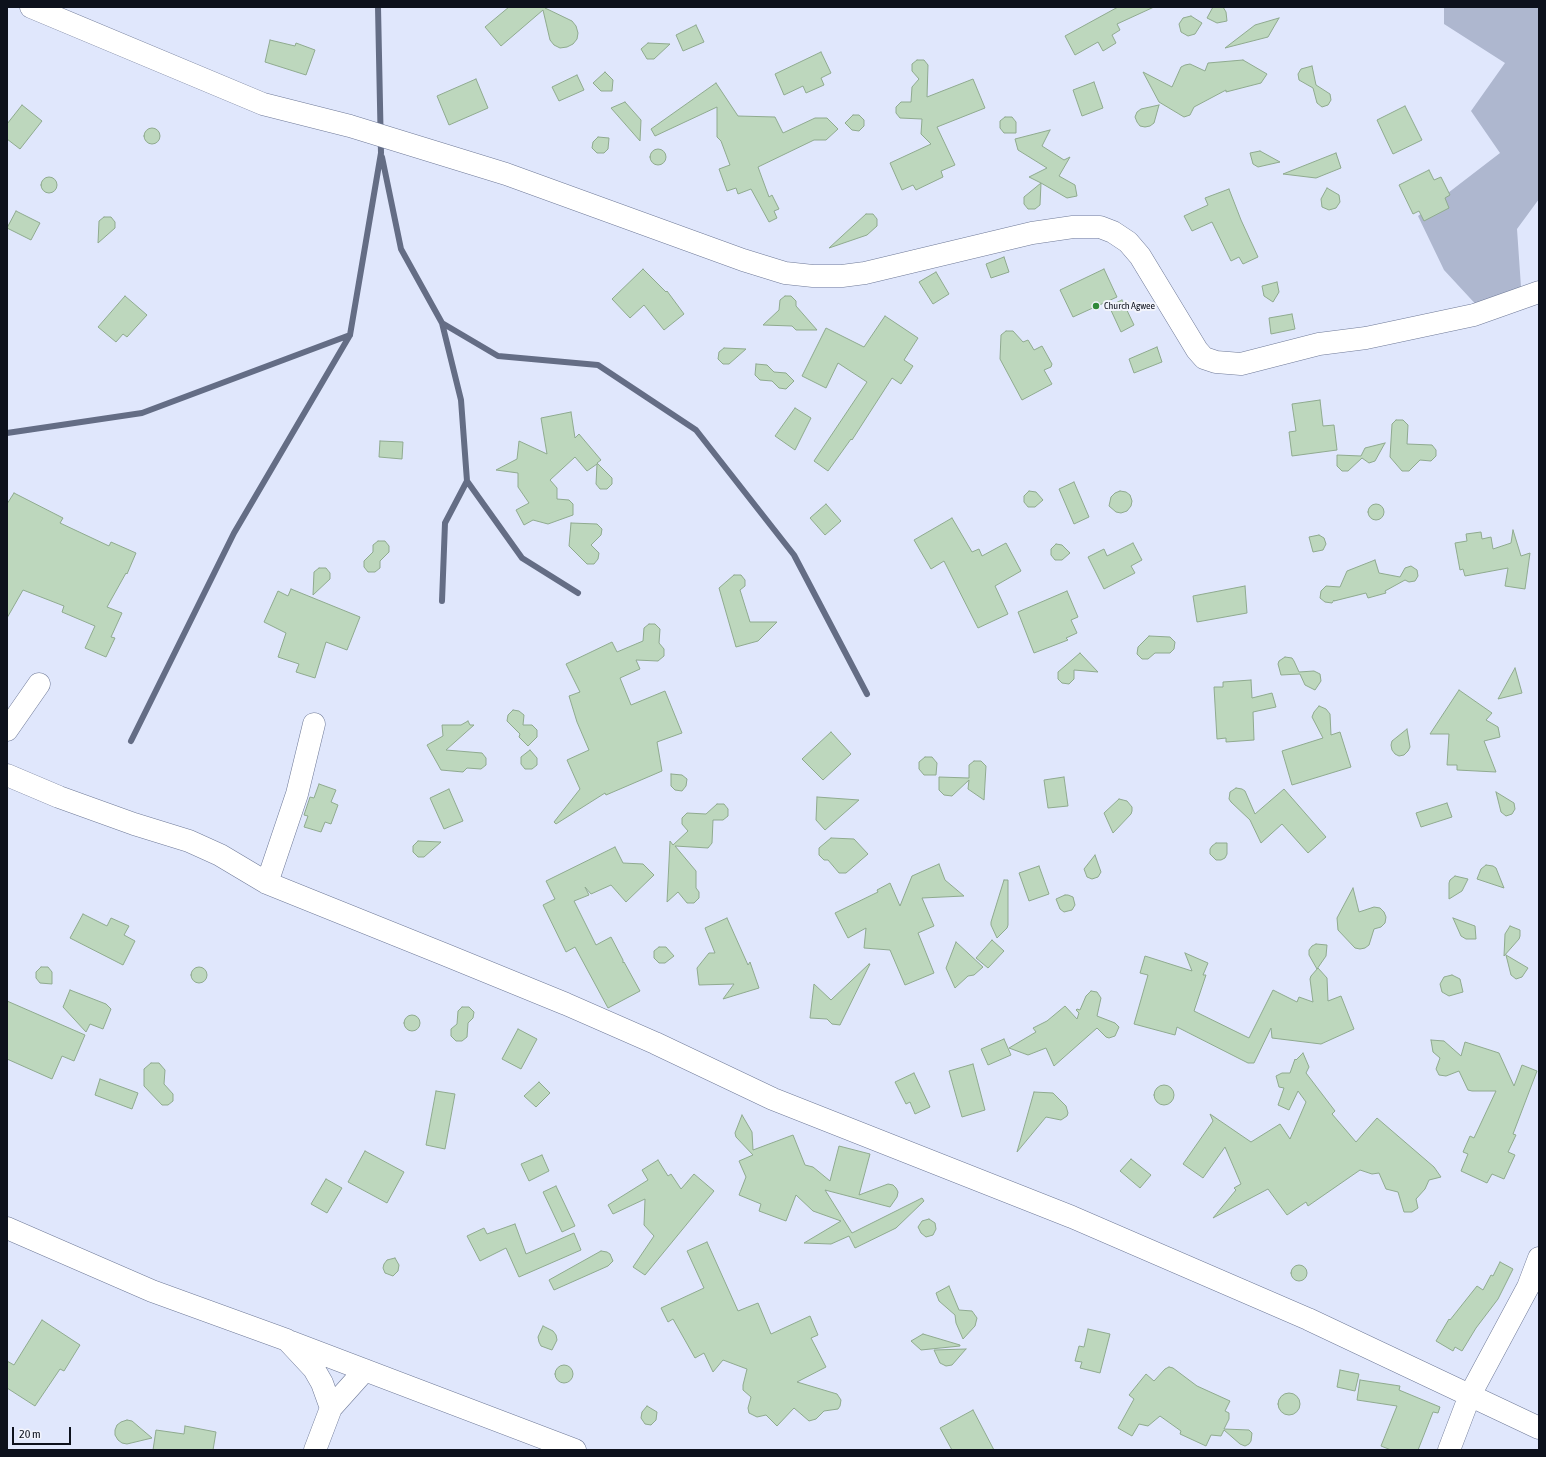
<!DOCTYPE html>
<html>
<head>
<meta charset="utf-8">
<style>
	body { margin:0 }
	#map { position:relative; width:1546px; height:1457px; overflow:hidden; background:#e0e7fc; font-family:"Asap Condensed",sans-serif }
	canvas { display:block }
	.frame { position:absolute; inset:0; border:8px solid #0d111c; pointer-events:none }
	.scale { position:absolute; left:12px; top:1427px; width:59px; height:18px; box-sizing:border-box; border:2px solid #0d111c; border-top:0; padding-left:5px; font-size:12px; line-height:14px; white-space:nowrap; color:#0d111c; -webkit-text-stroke:3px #f2f4fc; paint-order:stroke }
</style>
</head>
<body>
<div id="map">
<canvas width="1546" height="1457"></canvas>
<div class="frame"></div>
<div class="scale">20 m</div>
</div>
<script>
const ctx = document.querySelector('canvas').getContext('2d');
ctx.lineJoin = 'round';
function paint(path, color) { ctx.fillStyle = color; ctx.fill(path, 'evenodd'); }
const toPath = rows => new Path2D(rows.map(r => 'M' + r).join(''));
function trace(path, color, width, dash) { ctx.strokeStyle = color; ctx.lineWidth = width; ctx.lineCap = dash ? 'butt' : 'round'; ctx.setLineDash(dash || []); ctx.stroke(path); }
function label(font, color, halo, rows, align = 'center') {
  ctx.font = font + ' "Asap Condensed",sans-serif'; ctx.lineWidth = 4; ctx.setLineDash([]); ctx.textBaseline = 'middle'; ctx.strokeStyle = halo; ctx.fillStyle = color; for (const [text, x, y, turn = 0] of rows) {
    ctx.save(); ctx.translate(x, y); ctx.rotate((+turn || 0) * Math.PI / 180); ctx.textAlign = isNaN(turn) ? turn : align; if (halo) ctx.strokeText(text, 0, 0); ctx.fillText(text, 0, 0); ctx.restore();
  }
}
paint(toPath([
	[1444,7,1539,7,1539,199,1517,229,1521,287,1481,310,1444,270,1418,216,1500,153,1471,111,1505,63,1444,24]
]), '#aeb7cf');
trace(toPath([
	[382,157,401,249,442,323,498,356,598,365,696,430,794,555,867,694],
	[442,323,461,400,467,481,445,523,442,601],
	[7,433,142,413,350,335],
	[467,481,522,558,578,593],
	[131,741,234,533,350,335,381,153,378,7]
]), '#646d85', 6);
const building = toPath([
	[509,7,547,7,545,8,572,21,576,26,578,33,577,39,573,44,567,47,560,48,554,45,550,40,543,10,501,46,485,27,509,7],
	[1118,7,1154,7,1117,24,1120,30,1112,35,1116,43,1103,51,1098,42,1075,55,1065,36,1118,7],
	[1213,7,1223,7,1226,12,1227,21,1217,23,1207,18,1213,7],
	[1191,16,1202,23,1195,34,1188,36,1181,32,1179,24,1183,18,1191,16],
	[1279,18,1268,37,1225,48,1255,25,1279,18],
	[696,25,704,42,683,51,676,35,696,25],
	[270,40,295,46,296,43,315,50,306,75,265,62,270,40],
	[648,43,670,44,654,59,647,59,641,49,648,43],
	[821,52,831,73,821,78,824,85,806,93,803,86,784,95,775,74,821,52],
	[917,60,924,60,928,65,927,97,973,79,985,108,937,127,955,165,941,171,943,177,916,190,913,185,902,190,890,163,931,144,921,134,922,119,900,118,896,113,896,107,901,102,911,102,912,87,919,79,912,71,912,64,917,60],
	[1243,60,1267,74,1261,83,1226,92,1226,90,1194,107,1190,115,1184,117,1159,102,1143,72,1172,87,1181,67,1185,65,1190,64,1205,71,1208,63,1243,60],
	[1312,66,1316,85,1330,94,1331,100,1328,105,1322,107,1317,103,1313,88,1299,80,1298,74,1301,69,1312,66],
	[605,72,613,80,612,91,601,91,593,83,605,72],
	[577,75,584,90,559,101,552,87,577,75],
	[476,79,488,108,449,125,437,96,476,79],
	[1094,82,1103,108,1082,116,1073,90,1094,82],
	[716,83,738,116,775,117,783,133,815,118,827,118,838,129,826,140,814,140,758,167,769,197,772,195,779,209,774,211,777,218,769,222,751,189,738,194,736,188,727,191,719,169,730,165,721,141,717,137,717,107,655,136,651,129,716,83],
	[625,102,641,120,640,141,611,108,625,102],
	[22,105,42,121,20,149,7,139,7,124,22,105],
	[1159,105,1154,123,1150,126,1145,127,1140,126,1137,122,1135,117,1137,112,1141,109,1159,105],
	[1405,106,1422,140,1393,154,1377,120,1405,106],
	[853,115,859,115,864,120,864,126,859,131,852,130,845,123,853,115],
	[1005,117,1012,117,1016,122,1016,133,1004,133,1000,128,1000,121,1005,117],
	'144 136a8 8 0 1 1 16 0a8 8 0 1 1-16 0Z',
	[1050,130,1042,146,1064,160,1070,157,1059,176,1075,185,1077,196,1067,198,1041,183,1040,205,1035,209,1028,209,1024,204,1024,197,1041,183,1029,177,1047,168,1018,150,1015,139,1050,130],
	[598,137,609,138,608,149,604,153,597,153,592,148,593,142,598,137],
	'650 157a8 8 0 1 1 16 0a8 8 0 1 1-16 0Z',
	[1260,151,1280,162,1258,167,1253,164,1250,153,1260,151],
	[1336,153,1341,168,1316,178,1283,174,1336,153],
	[1429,170,1434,180,1441,177,1450,195,1445,198,1449,208,1424,221,1419,211,1413,214,1399,185,1429,170],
	'41 185a8 8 0 1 1 16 0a8 8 0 1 1-16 0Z',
	[1327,188,1339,195,1340,202,1336,208,1329,210,1322,207,1321,199,1327,188],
	[1229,189,1241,220,1258,257,1243,264,1239,257,1231,261,1212,222,1192,231,1184,216,1208,205,1205,198,1229,189],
	[16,211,40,223,31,240,7,228,16,211],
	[866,214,873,214,877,219,877,226,867,235,829,248,866,214],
	[104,217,111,217,115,222,115,228,98,243,99,221,104,217],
	[1004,257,1009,272,991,278,986,264,1004,257],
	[643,269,666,292,667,291,684,314,664,330,644,305,630,318,612,299,643,269],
	[1104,269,1117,297,1073,317,1060,290,1104,269],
	[936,272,949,294,933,304,919,282,936,272],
	[1277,282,1279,292,1273,302,1264,296,1262,286,1277,282],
	[125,296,147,315,127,337,123,334,116,342,98,327,125,296],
	[785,296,791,296,796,301,796,306,817,330,796,330,792,326,763,325,779,310,780,300,785,296],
	[1122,300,1134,325,1121,332,1109,306,1122,300],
	[1292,314,1295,329,1271,334,1269,318,1292,314],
	[885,316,918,338,904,360,913,366,901,384,892,378,852,440,851,439,828,471,814,461,867,382,838,363,826,388,802,376,826,328,864,347,885,316],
	[1006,331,1013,331,1023,342,1028,340,1034,350,1042,346,1052,364,1051,367,1044,370,1052,384,1022,400,1000,359,1001,335,1006,331],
	[1157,347,1162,362,1134,373,1129,359,1157,347],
	[724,348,746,349,729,364,723,364,718,359,719,352,724,348],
	[756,364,767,365,774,372,786,373,794,381,786,389,779,388,772,381,760,380,755,375,756,364],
	[1320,400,1323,426,1334,425,1337,450,1292,456,1289,432,1296,431,1292,404,1320,400],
	[795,408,811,418,795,450,775,436,795,408],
	[571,412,575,438,579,434,601,460,597,463,612,478,612,484,607,489,600,489,596,484,597,464,587,471,575,457,550,480,557,488,557,499,569,500,573,504,573,515,548,524,533,520,524,525,516,510,529,503,518,487,518,473,496,470,517,459,519,441,547,454,541,418,571,412],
	[1396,420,1403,420,1408,425,1407,444,1432,445,1436,450,1436,456,1431,461,1420,460,1409,471,1402,471,1390,457,1392,424,1396,420],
	[380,441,403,442,402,459,379,457,380,441],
	[1385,443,1375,461,1369,463,1362,458,1348,471,1342,471,1337,466,1337,455,1361,456,1365,448,1385,443],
	[1074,482,1089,517,1074,524,1059,489,1074,482],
	[1029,491,1036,492,1043,500,1035,507,1028,507,1024,502,1024,496,1029,491],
	[1120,491,1126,492,1130,495,1132,501,1131,506,1127,511,1121,513,1116,512,1109,506,1111,497,1115,493,1120,491],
	[14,493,63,518,60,523,109,546,111,542,136,553,127,574,126,573,107,607,122,613,111,637,115,638,106,657,85,648,95,626,62,612,64,606,23,590,7,618,7,504,14,493],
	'1368 512a8 8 0 1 1 16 0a8 8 0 1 1-16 0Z',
	[826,504,841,521,825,535,810,518,826,504],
	[952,518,972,552,979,549,982,556,1006,543,1021,571,995,586,1008,614,978,628,944,561,931,569,914,540,952,518],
	[571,523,597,524,602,529,601,535,591,545,599,553,598,559,594,564,587,564,569,546,571,523],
	[1513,530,1521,556,1530,553,1525,589,1505,586,1508,568,1465,576,1463,569,1460,570,1455,543,1467,541,1466,534,1481,532,1482,539,1491,537,1493,549,1511,543,1513,530],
	[1319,535,1324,538,1326,544,1323,550,1313,552,1309,537,1319,535],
	[378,541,385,541,389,546,389,552,380,561,380,568,375,572,368,572,364,567,364,561,373,552,373,545,378,541],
	[1133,543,1142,560,1131,566,1135,573,1104,589,1088,557,1104,549,1107,556,1133,543],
	[1056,544,1062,545,1070,553,1062,560,1055,560,1051,555,1051,549,1056,544],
	[1375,560,1379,573,1400,577,1405,568,1411,566,1417,570,1418,576,1415,581,1409,582,1405,580,1385,591,1386,593,1368,598,1366,593,1334,601,1334,600,1332,603,1325,602,1320,598,1321,591,1326,586,1340,587,1347,571,1375,560],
	[319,568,326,568,330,573,330,579,313,595,314,572,319,568],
	[734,575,741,575,745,580,745,586,740,590,750,622,777,622,758,641,736,647,719,588,734,575],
	[1245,586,1247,613,1197,622,1193,596,1245,586],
	[291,589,360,617,347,650,326,642,315,678,296,672,299,664,278,657,286,633,264,622,278,591,288,596,291,589],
	[1067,591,1078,617,1071,620,1077,633,1066,638,1068,640,1034,653,1018,612,1067,591],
	[649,624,655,624,660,629,659,643,664,649,664,656,658,661,636,660,640,669,620,678,631,705,665,691,682,733,657,742,662,771,606,795,605,793,556,824,554,822,580,789,567,760,589,750,577,722,569,696,580,692,566,664,612,642,617,652,643,641,644,628,649,624],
	[1149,636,1170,637,1175,642,1174,649,1170,653,1155,653,1148,659,1142,659,1137,654,1138,647,1149,636],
	[1080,653,1098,672,1074,670,1074,679,1069,684,1062,683,1058,679,1058,672,1080,653],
	[1285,657,1292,658,1294,661,1299,672,1314,671,1320,674,1321,681,1315,690,1305,685,1300,674,1281,675,1278,664,1279,661,1285,657],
	[1515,668,1522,693,1498,699,1515,668],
	[1251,680,1252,698,1272,693,1276,707,1253,712,1254,740,1226,742,1226,738,1217,739,1214,687,1223,687,1223,682,1251,680],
	[1459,690,1492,713,1486,720,1498,727,1500,737,1484,741,1496,772,1457,770,1457,765,1447,765,1449,734,1430,734,1459,690],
	[1319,706,1326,709,1330,714,1331,735,1340,732,1351,767,1292,785,1282,751,1323,738,1312,717,1314,712,1319,706],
	[513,710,519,711,524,715,523,725,532,725,537,730,537,737,528,746,519,737,520,734,507,721,508,715,513,710],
	[468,721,470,725,474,725,446,750,482,753,486,758,486,765,481,769,467,768,463,772,441,770,427,745,443,736,442,725,461,725,468,721],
	[1407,729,1410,747,1408,751,1404,755,1399,756,1395,754,1392,750,1391,745,1392,741,1407,729],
	[831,732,851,754,823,780,802,759,831,732],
	[530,750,537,758,537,765,532,769,525,769,521,764,521,757,530,750],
	[925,757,932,757,937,763,936,775,924,775,919,769,919,762,925,757],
	[974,761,981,761,986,766,984,800,968,789,969,780,952,796,944,795,939,790,939,777,969,778,969,765,974,761],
	[671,774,682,775,687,779,686,786,682,791,675,790,671,786,671,774],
	[1064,777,1068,806,1048,808,1044,780,1064,777],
	[319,784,336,790,331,802,338,805,331,824,325,822,321,832,304,827,308,816,304,815,310,797,314,798,319,784],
	[1236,788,1242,789,1245,791,1255,814,1284,789,1326,837,1308,853,1282,824,1261,843,1250,820,1231,802,1229,799,1230,792,1236,788],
	[449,789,463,821,444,829,430,798,449,789],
	[1496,792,1514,803,1515,809,1512,814,1506,816,1501,812,1496,792],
	[817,797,859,800,825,830,816,820,817,797],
	[1119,799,1127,801,1132,807,1132,811,1131,814,1113,833,1104,813,1119,799],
	[1447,803,1452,817,1421,827,1416,813,1447,803],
	[717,804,724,804,728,809,728,816,723,820,713,820,712,843,708,848,675,846,696,871,696,888,699,892,699,898,694,903,687,903,678,892,667,902,670,841,673,845,688,831,682,824,682,818,687,813,706,814,717,804],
	[831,838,854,839,868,854,846,873,839,873,828,860,824,860,819,855,819,848,831,838],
	[418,841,441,842,424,857,418,857,413,852,413,846,418,841],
	[1216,843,1227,843,1227,854,1225,858,1221,860,1216,860,1210,854,1210,849,1212,846,1216,843],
	[615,847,623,863,643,864,654,875,626,902,611,885,591,894,585,887,589,895,574,901,596,945,611,937,623,960,623,963,624,962,640,991,608,1008,575,947,566,952,543,905,555,899,546,881,615,847],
	[1095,855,1101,872,1098,877,1092,879,1087,877,1084,869,1095,855],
	[939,864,945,880,964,896,922,898,934,926,918,933,934,973,905,985,890,950,864,948,866,928,848,938,835,913,878,892,877,890,890,883,900,906,912,876,939,864],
	[1486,865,1493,866,1496,868,1504,888,1477,879,1481,869,1486,865],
	[1039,866,1049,894,1029,901,1019,873,1039,866],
	[1455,876,1468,879,1462,891,1449,899,1449,883,1450,880,1455,876],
	[1004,880,1008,880,1008,925,1007,928,997,938,991,925,991,922,1004,880],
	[1353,888,1359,912,1374,907,1380,908,1384,912,1386,917,1385,923,1381,927,1374,929,1369,945,1365,948,1360,949,1355,948,1338,930,1337,918,1353,888],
	[1065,895,1068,895,1073,897,1075,905,1072,910,1064,912,1060,909,1056,899,1065,895],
	[83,914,107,926,111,918,129,926,124,935,135,941,123,965,70,938,83,914],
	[727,918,748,965,750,962,759,988,723,999,734,984,699,985,697,968,709,953,715,953,705,928,727,918],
	[1453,918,1475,926,1476,939,1466,939,1461,936,1453,918],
	[1510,926,1520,930,1520,936,1519,939,1504,956,1505,934,1510,926],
	[992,940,1004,951,988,968,976,958,992,940],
	[956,942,983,967,974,975,968,976,955,988,946,968,956,942],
	[1316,944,1327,945,1326,956,1317,969,1309,955,1309,950,1312,946,1316,944],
	[659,947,666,947,674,956,665,963,659,963,654,958,654,951,659,947],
	[1185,953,1208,963,1203,975,1206,975,1194,1011,1249,1038,1273,990,1297,1002,1299,997,1313,1002,1310,979,1311,976,1318,968,1327,978,1328,1001,1341,996,1354,1029,1321,1044,1272,1038,1271,1028,1254,1063,1248,1063,1177,1027,1175,1035,1134,1024,1148,975,1140,973,1145,956,1192,971,1185,953],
	[1506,955,1528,968,1522,977,1516,979,1511,975,1506,955],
	[869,964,870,964,840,1025,832,1024,827,1019,810,1018,814,984,831,1000,869,964],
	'191 975a8 8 0 1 1 16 0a8 8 0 1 1-16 0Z',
	[41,967,48,967,52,972,52,984,40,983,36,978,36,972,41,967],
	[1452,975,1460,979,1463,992,1449,996,1442,992,1440,984,1444,977,1452,975],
	[70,990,106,1004,111,1009,103,1029,90,1024,86,1032,63,1007,70,990],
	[1091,991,1097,992,1101,998,1097,1016,1115,1023,1119,1027,1115,1036,1109,1038,1106,1037,1097,1028,1054,1066,1046,1048,1028,1055,1009,1048,1036,1032,1033,1028,1047,1021,1065,1006,1077,1019,1079,1013,1076,1010,1077,1009,1080,1010,1086,996,1091,991],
	[7,1001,85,1035,74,1061,62,1056,52,1079,7,1059,7,1001],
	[462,1007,469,1007,474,1012,473,1018,468,1023,467,1037,462,1041,456,1041,451,1036,451,1029,457,1024,458,1011,462,1007],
	'404 1023a8 8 0 1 1 16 0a8 8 0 1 1-16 0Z',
	[518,1029,537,1039,521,1069,502,1059,518,1029],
	[1004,1039,1011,1055,988,1065,981,1049,1004,1039],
	[1431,1040,1444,1041,1461,1056,1465,1042,1499,1053,1514,1086,1522,1065,1537,1071,1513,1134,1516,1135,1508,1152,1515,1155,1504,1179,1492,1174,1487,1183,1461,1171,1468,1154,1463,1152,1470,1136,1474,1138,1496,1091,1472,1091,1468,1090,1459,1071,1446,1076,1439,1075,1436,1069,1440,1058,1433,1052,1431,1040],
	[1303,1053,1309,1067,1306,1073,1335,1111,1332,1114,1356,1142,1377,1118,1434,1167,1441,1177,1429,1180,1425,1189,1416,1199,1418,1208,1412,1212,1404,1212,1398,1192,1386,1189,1379,1173,1372,1174,1360,1170,1308,1206,1306,1202,1287,1215,1268,1189,1213,1218,1236,1190,1234,1188,1241,1184,1225,1147,1203,1178,1183,1164,1213,1121,1210,1114,1251,1142,1280,1124,1290,1139,1306,1102,1298,1091,1289,1110,1278,1105,1284,1088,1279,1087,1276,1076,1282,1073,1290,1073,1295,1059,1296,1060,1303,1053],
	[151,1063,159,1063,165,1070,164,1084,173,1094,173,1101,168,1105,162,1105,144,1086,144,1069,151,1063],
	[973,1064,985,1110,962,1117,949,1071,973,1064],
	[914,1073,930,1107,915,1114,910,1102,906,1104,895,1082,914,1073],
	[100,1079,138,1093,132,1109,95,1095,100,1079],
	[539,1082,550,1093,536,1107,524,1096,539,1082],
	'1154 1095a10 10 0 1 1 20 0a10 10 0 1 1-20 0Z',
	[436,1091,455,1094,445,1149,426,1145,436,1091],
	[1034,1092,1053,1093,1066,1106,1068,1113,1067,1116,1061,1120,1046,1117,1017,1152,1034,1092],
	[742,1115,752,1132,753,1150,793,1135,805,1165,813,1167,830,1181,839,1146,870,1154,859,1195,888,1184,893,1185,896,1188,898,1192,897,1197,890,1207,825,1190,852,1233,922,1198,924,1201,896,1228,855,1248,849,1236,831,1244,804,1243,841,1221,813,1211,796,1195,786,1221,759,1211,761,1204,739,1195,746,1177,739,1161,753,1155,736,1137,735,1133,742,1115],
	[365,1151,404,1172,387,1203,348,1182,365,1151],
	[542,1155,549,1171,529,1181,521,1164,542,1155],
	[1131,1159,1151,1175,1140,1188,1120,1171,1131,1159],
	[658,1160,668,1176,671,1174,681,1189,694,1174,714,1191,645,1275,633,1267,654,1236,644,1225,645,1199,613,1214,608,1205,648,1180,642,1170,658,1160],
	[326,1179,342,1188,327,1213,311,1204,326,1179],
	[556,1186,575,1226,562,1232,543,1192,556,1186],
	[929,1219,935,1223,936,1229,933,1235,926,1237,921,1233,918,1227,922,1221,929,1219],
	[515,1224,526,1254,574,1233,581,1250,519,1277,506,1248,480,1261,467,1236,484,1228,487,1234,515,1224],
	[707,1242,738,1311,758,1303,771,1334,810,1316,818,1335,811,1338,826,1367,797,1382,837,1394,841,1400,840,1406,838,1409,824,1411,816,1419,809,1421,794,1408,777,1426,766,1415,757,1417,749,1413,748,1408,751,1397,743,1390,743,1385,747,1369,723,1360,713,1372,704,1353,695,1358,673,1319,668,1322,661,1308,704,1288,687,1251,707,1242],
	[601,1251,607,1252,610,1254,613,1261,608,1266,554,1290,549,1280,601,1251],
	[395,1258,399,1265,398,1271,393,1276,385,1273,383,1268,384,1264,387,1260,395,1258],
	[1500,1262,1513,1269,1498,1299,1476,1328,1462,1351,1455,1347,1453,1351,1436,1341,1449,1319,1450,1320,1477,1286,1483,1290,1491,1275,1493,1276,1500,1262],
	'1291 1273a8 8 0 1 1 16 0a8 8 0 1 1-16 0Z',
	[949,1286,959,1310,972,1311,977,1318,975,1326,963,1339,956,1323,955,1315,939,1301,936,1293,949,1286],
	[42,1320,80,1345,64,1371,60,1369,35,1406,7,1388,7,1361,14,1365,42,1320],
	[543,1326,553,1331,556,1335,557,1340,552,1350,541,1346,539,1342,538,1337,543,1326],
	[1088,1329,1110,1334,1100,1373,1080,1368,1082,1362,1075,1361,1079,1346,1084,1347,1088,1329],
	[923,1334,960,1345,960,1346,921,1350,911,1341,923,1334],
	[966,1349,952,1365,946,1366,940,1363,934,1350,966,1349],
	'555 1374a9 9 0 1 1 18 0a9 9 0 1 1-18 0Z',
	[1169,1367,1173,1368,1197,1386,1230,1401,1225,1411,1229,1413,1229,1419,1224,1429,1249,1430,1252,1433,1251,1441,1249,1444,1245,1446,1240,1444,1224,1430,1221,1436,1211,1435,1206,1446,1180,1434,1181,1431,1160,1416,1148,1426,1139,1424,1132,1436,1118,1428,1134,1399,1129,1395,1146,1374,1154,1381,1165,1369,1169,1367],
	[1340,1370,1359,1374,1355,1391,1337,1387,1340,1370],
	[1360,1380,1400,1386,1399,1390,1440,1407,1438,1413,1433,1412,1418,1450,1391,1450,1381,1446,1397,1406,1357,1400,1360,1380],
	'1278 1404a11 11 0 1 1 22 0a11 11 0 1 1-22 0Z',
	[647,1406,657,1412,656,1420,651,1425,645,1424,641,1418,642,1412,647,1406],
	[973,1410,994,1450,952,1450,940,1428,973,1410],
	[127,1420,132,1421,152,1438,127,1444,122,1443,118,1440,115,1435,115,1430,117,1425,121,1422,127,1420],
	[185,1426,216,1432,213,1450,153,1450,156,1430,184,1434,185,1426]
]);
paint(building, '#bdd7bd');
trace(building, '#8faa8f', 1);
const minor = toPath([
	[31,7,263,104,350,126,506,174,743,260,785,273,813,276,842,276,865,273,1032,233,1073,227,1100,227,1113,232,1128,242,1140,256,1197,350,1204,358,1216,362,1241,364,1319,344,1366,338,1474,315,1539,292],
	[7,730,39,684],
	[7,775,59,797,134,824,189,841,220,855,267,883,446,955,566,1004,655,1043,773,1099,1072,1217,1308,1319,1539,1428],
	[267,883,297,794,314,724],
	[7,1228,152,1291,287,1340,314,1369,322,1383,331,1408,315,1450],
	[291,1342,575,1450],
	[331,1408,365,1370],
	[1449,1450,1470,1395,1528,1287,1539,1258]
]);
trace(minor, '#6e7997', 23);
trace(minor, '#fff', 22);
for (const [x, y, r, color] of [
	[1096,306,4,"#308939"]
]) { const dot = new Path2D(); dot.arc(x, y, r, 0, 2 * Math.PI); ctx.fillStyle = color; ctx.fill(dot); trace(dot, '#f2f4fc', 1.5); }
label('10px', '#0d111c', '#f2f4fc', [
	["Church Agwee",1104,306]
], 'left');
</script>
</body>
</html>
